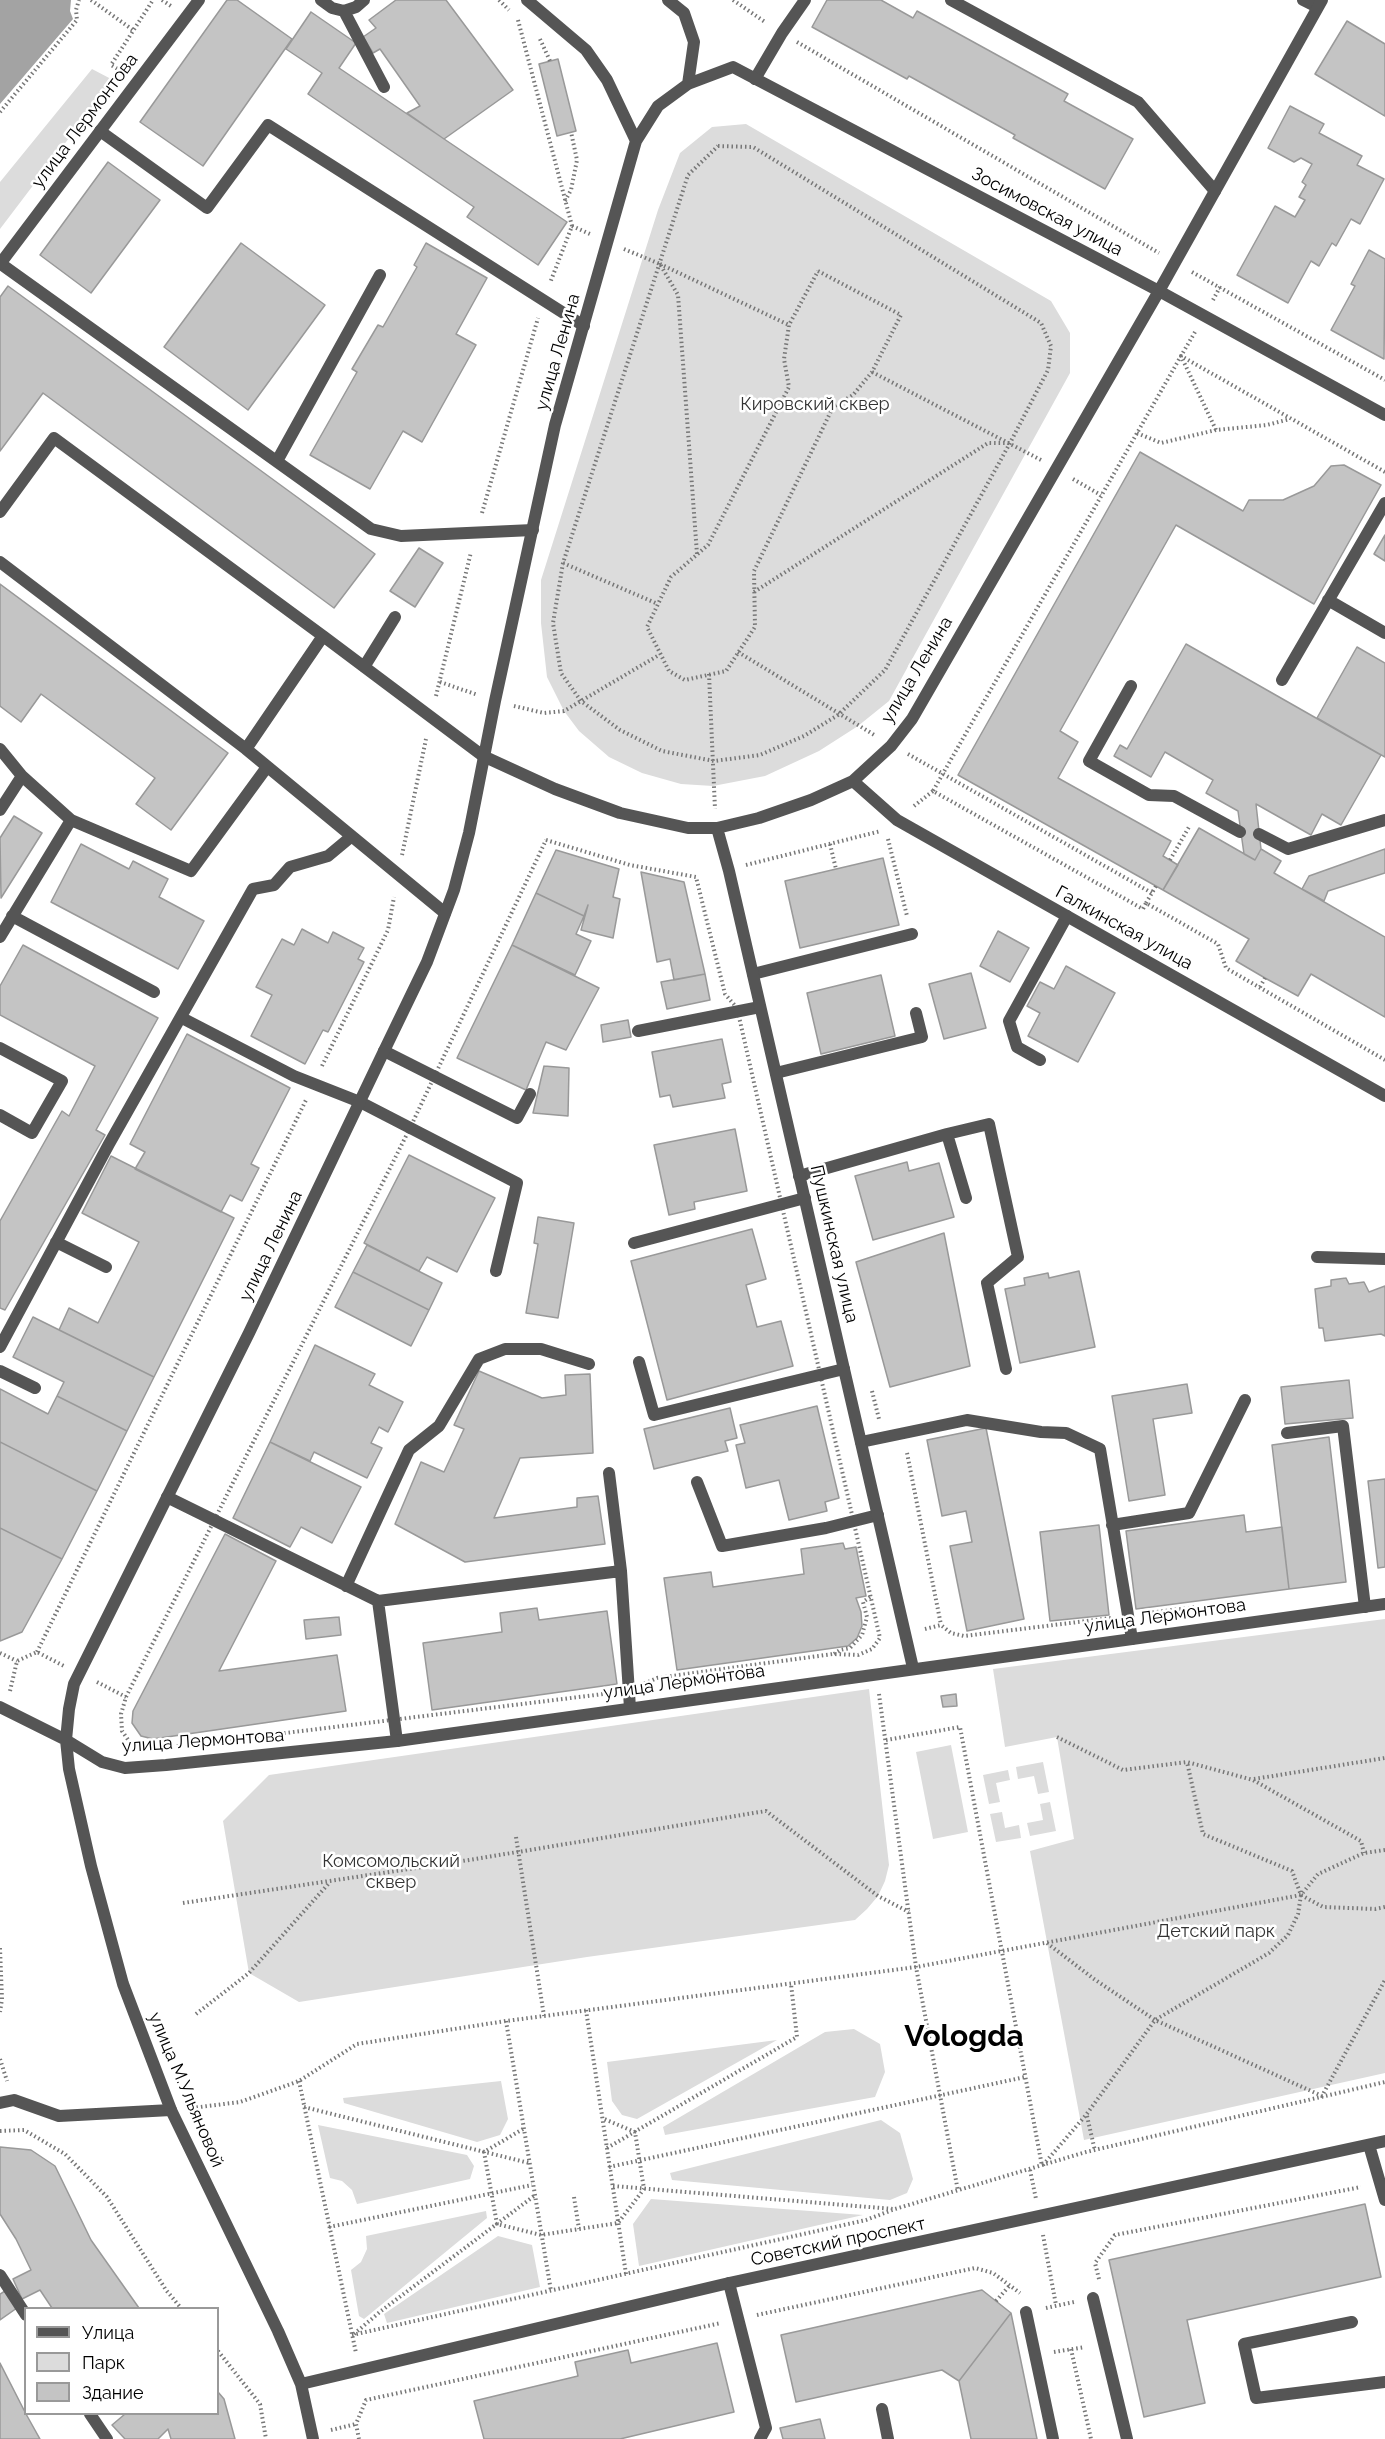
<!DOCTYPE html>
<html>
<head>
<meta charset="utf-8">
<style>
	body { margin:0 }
	#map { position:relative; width:1385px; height:2439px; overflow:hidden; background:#fff; font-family:Raleway,sans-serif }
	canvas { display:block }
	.legend { position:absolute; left:24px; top:2307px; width:195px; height:108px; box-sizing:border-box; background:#fff; border:2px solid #999; margin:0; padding:8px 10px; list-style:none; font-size:18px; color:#000 }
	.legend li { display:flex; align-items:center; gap:12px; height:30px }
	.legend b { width:30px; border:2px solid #999 }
</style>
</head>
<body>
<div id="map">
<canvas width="1385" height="2439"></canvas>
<ul class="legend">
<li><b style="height:8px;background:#555"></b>Улица</li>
<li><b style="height:16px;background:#dcdcdc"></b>Парк</li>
<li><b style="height:16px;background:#c4c4c4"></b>Здание</li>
</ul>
</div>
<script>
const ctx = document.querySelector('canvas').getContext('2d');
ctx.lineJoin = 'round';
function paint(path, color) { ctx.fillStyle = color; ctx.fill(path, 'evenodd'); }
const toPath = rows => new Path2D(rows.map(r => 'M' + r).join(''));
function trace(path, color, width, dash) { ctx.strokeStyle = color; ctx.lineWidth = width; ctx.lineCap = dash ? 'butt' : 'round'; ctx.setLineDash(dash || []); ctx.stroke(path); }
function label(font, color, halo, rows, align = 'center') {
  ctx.font = font + ' Raleway,sans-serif'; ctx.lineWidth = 5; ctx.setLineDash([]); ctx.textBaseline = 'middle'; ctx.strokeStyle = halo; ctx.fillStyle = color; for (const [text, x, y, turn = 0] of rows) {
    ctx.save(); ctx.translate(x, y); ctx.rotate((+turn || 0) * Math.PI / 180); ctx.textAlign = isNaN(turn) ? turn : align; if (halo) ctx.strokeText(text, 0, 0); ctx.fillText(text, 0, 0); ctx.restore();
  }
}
paint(toPath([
	[92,69,113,80,0,229,0,182],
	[746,124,1051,301,1070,333,1070,373,889,701,858,726,819,751,765,776,713,786,681,784,642,773,609,757,579,731,564,711,547,677,541,623,541,580,658,210,680,153,712,127],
	[1385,1619,1385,2073,1084,2140,1030,1851,1074,1839,1057,1737,1005,1747,993,1669],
	[869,1689,889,1865,885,1881,878,1896,867,1909,855,1920,587,1957,299,2002,249,1973,223,1821,269,1775],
	[951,1745,968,1832,933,1839,916,1752],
	[1043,1762,1049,1792,1038,1794,1034,1776,1018,1779,1016,1767],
	[1008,1770,1010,1780,996,1783,1000,1802,989,1804,983,1775],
	[1050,1802,1056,1831,1030,1836,1027,1823,1043,1820,1040,1804],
	[1002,1812,1005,1828,1019,1825,1021,1838,996,1842,990,1814],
	[854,2029,880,2044,885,2072,875,2097,665,2135,663,2127,825,2032],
	[777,2040,637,2119,622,2115,612,2101,607,2062],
	[501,2081,508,2119,500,2135,477,2142,344,2103,343,2098],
	[881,2120,900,2133,913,2179,907,2193,890,2200,672,2180,670,2173],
	[318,2125,467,2155,474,2166,470,2179,357,2204,352,2190,342,2181,330,2178],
	[651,2199,863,2215,639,2266,633,2224],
	[486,2211,487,2218,364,2319,359,2316,351,2270,361,2262,367,2249,366,2236],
	[498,2236,532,2245,540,2287,387,2323,384,2314]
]), '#dcdcdc');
paint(toPath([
	[0,0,71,0,70,11,73,19,0,104]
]), '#a3a3a3');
const building = toPath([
	[227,0,237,0,292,39,203,166,140,122,227,0],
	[396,0,446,0,513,90,444,139,407,113,420,106,380,49,373,53,363,37,376,28,369,20,396,0],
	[827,0,881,0,913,18,917,11,1068,94,1064,101,1133,139,1105,189,1013,138,1015,135,909,76,907,79,812,27,827,0],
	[311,12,356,43,339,68,567,222,538,265,467,217,474,207,308,94,322,73,286,49,311,12],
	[1347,21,1385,44,1385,116,1315,74,1347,21],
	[558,59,576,131,557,136,539,64,558,59],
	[1290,106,1324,124,1319,133,1362,156,1357,165,1384,179,1360,224,1351,219,1336,246,1332,243,1319,266,1311,261,1288,303,1237,275,1275,206,1295,217,1305,200,1299,197,1306,185,1302,182,1312,164,1301,158,1294,162,1268,148,1290,106],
	[108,162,160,200,91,293,40,255,108,162],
	[241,243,325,305,248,410,164,347,241,243],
	[426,243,487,278,456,334,476,345,422,442,403,431,370,489,310,455,357,372,352,369,378,325,383,327,417,267,414,265,426,243],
	[1369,250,1385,259,1384,359,1331,330,1355,286,1351,284,1369,250],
	[8,286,375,554,334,608,43,393,0,451,0,297,8,286],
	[1140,452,1243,511,1249,500,1283,500,1314,486,1331,466,1344,465,1381,485,1314,604,1176,525,1060,731,1078,742,1058,778,1171,841,1163,856,1178,865,1163,890,958,775,1140,452],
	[1385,535,1385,561,1374,554,1385,535],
	[419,548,443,563,415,607,390,591,419,548],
	[0,584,228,753,171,830,136,804,155,778,41,694,21,722,0,706,0,584],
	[1186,644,1381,755,1341,825,1322,814,1311,835,1256,804,1261,849,1255,860,1244,854,1238,811,1206,793,1213,780,1165,752,1151,777,1114,756,1120,745,1127,749,1186,644],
	[1357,647,1385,663,1385,757,1317,718,1357,647],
	[14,816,42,833,1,898,0,838,14,816],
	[1199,828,1255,860,1261,849,1281,861,1274,873,1385,937,1385,1017,1311,974,1298,996,1265,978,1236,961,1249,939,1163,890,1199,828],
	[81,844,129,869,133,861,168,879,159,897,204,921,178,969,51,902,81,844],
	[1385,849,1385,873,1328,891,1324,901,1302,889,1309,876,1385,849],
	[556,850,619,869,613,897,620,899,613,938,581,930,588,905,584,916,536,893,556,850],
	[883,858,899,925,800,948,785,881,883,858],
	[641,872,684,882,705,974,674,980,670,959,657,962,641,872],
	[536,893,584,916,576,934,591,941,575,975,512,945,536,893],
	[302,929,328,943,333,932,364,948,358,959,364,962,328,1032,323,1030,305,1064,251,1036,272,995,256,987,282,939,294,945,302,929],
	[998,931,1029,948,1010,982,980,966,998,931],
	[23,945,158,1018,96,1130,105,1135,5,1310,0,1308,0,1221,62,1111,69,1116,95,1066,0,1015,0,986,23,945],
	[512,945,599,988,566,1050,546,1042,526,1090,457,1058,512,945],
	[1066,966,1115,993,1078,1062,1028,1036,1040,1013,1027,1006,1040,982,1054,989,1066,966],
	[971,973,986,1028,944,1039,929,984,971,973],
	[705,974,710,1000,667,1009,661,982,705,974],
	[881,975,895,1036,821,1054,807,993,881,975],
	[628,1020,631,1037,603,1042,601,1025,628,1020],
	[187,1034,290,1088,251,1164,259,1168,242,1201,230,1195,221,1212,135,1169,145,1152,130,1144,187,1034],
	[722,1039,731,1082,722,1084,725,1098,673,1107,670,1095,660,1097,652,1052,722,1039],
	[544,1066,569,1068,568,1116,533,1113,544,1066],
	[735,1129,747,1191,694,1202,695,1209,669,1215,654,1145,735,1129],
	[409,1155,495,1198,457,1272,427,1257,419,1271,364,1243,409,1155],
	[111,1156,234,1218,154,1377,59,1330,69,1308,98,1323,139,1242,82,1213,111,1156],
	[907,1162,909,1171,939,1163,954,1217,873,1240,855,1176,907,1162],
	[538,1217,574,1223,558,1318,526,1313,538,1244,534,1243,538,1217],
	[752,1229,766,1279,746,1285,757,1327,781,1321,793,1366,667,1400,631,1261,752,1229],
	[944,1233,970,1366,890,1387,856,1262,944,1233],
	[367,1245,442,1283,429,1310,353,1272,367,1245],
	[1079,1271,1095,1347,1020,1363,1005,1289,1025,1285,1024,1278,1048,1273,1049,1278,1079,1271],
	[353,1272,429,1310,411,1346,335,1307,353,1272],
	[1346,1278,1349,1284,1364,1282,1369,1292,1385,1286,1385,1336,1381,1334,1325,1341,1323,1328,1319,1328,1315,1289,1331,1286,1331,1280,1346,1278],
	[33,1317,154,1377,127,1431,57,1396,64,1382,13,1357,33,1317],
	[315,1345,375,1374,369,1385,403,1402,388,1432,379,1427,371,1443,382,1448,367,1478,314,1452,310,1461,270,1442,315,1345],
	[479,1371,542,1398,566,1395,565,1375,590,1374,593,1453,520,1458,494,1518,577,1507,577,1498,598,1496,605,1544,465,1562,395,1524,421,1462,444,1472,464,1429,454,1425,479,1371],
	[1349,1380,1353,1418,1285,1424,1281,1387,1349,1380],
	[1187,1384,1192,1413,1153,1419,1165,1495,1129,1501,1112,1396,1187,1384],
	[0,1389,48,1414,57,1396,127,1431,97,1491,0,1442,0,1389],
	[817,1406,839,1498,825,1502,827,1511,789,1520,779,1480,746,1488,736,1445,745,1443,740,1425,817,1406],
	[730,1408,737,1438,725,1441,728,1451,654,1469,644,1429,730,1408],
	[986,1428,1024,1619,967,1631,950,1546,972,1542,966,1511,942,1516,927,1440,986,1428],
	[1329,1437,1346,1582,1289,1589,1272,1445,1329,1437],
	[0,1442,97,1491,62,1559,0,1528,0,1442],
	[270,1442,361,1487,332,1543,301,1527,290,1547,233,1518,270,1442],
	[1385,1479,1385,1567,1378,1568,1368,1481,1385,1479],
	[1244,1515,1246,1532,1282,1527,1289,1589,1136,1609,1126,1531,1244,1515],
	[1099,1525,1109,1615,1050,1621,1040,1532,1099,1525],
	[0,1528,62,1559,22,1632,0,1641,0,1528],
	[225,1534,276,1561,219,1671,337,1655,346,1711,153,1739,141,1736,132,1723,133,1711,225,1534],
	[843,1543,845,1549,856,1547,866,1596,856,1598,861,1612,862,1626,857,1638,848,1646,677,1670,664,1578,711,1572,713,1587,804,1574,801,1549,843,1543],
	[537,1608,539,1620,607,1611,617,1684,432,1710,423,1643,502,1632,500,1613,537,1608],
	[339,1617,341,1635,306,1639,304,1620,339,1617],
	[956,1694,957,1706,943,1707,941,1696,956,1694],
	[0,2147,31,2150,55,2166,91,2240,139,2308,52,2308,40,2290,22,2299,13,2279,31,2270,16,2239,0,2214,0,2147],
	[1365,2204,1381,2277,1187,2320,1205,2403,1144,2417,1109,2260,1365,2204],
	[982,2290,1011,2313,959,2381,942,2370,796,2402,781,2335,982,2290],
	[5,2291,17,2308,0,2320,0,2294,5,2291],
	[1011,2313,1037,2439,971,2439,959,2381,1011,2313],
	[717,2343,734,2412,620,2439,484,2439,474,2401,578,2376,575,2362,628,2350,631,2363,717,2343],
	[0,2363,26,2414,40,2439,0,2439,0,2363],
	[218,2392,224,2399,235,2439,171,2439,168,2429,158,2439,125,2439,112,2425,125,2414,218,2414,218,2392],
	[820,2419,825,2439,783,2439,780,2428,820,2419]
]);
paint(building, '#c4c4c4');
trace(building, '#999', 1.5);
trace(toPath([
	[91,0,133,30],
	[162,0,171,6],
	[499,0,509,10],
	[733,0,765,22],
	[518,20,572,226,550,283],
	[540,39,550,61],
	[797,42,1159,253],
	[121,71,111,65,153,0],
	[0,112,77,20,76,10,79,0],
	[718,146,753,147,1041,323,1051,346,1048,370,1010,443,885,670,838,715,804,736,760,755,714,761,662,751,620,730,581,701,561,673,553,623,563,563,688,175,718,146],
	[565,201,571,190,577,160,571,132],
	[572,226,590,234],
	[624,249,660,264,678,295,697,554],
	[660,264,789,325],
	[818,271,901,315,872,372,853,395,833,407,754,571,755,627,726,671,685,680,669,671,647,627,671,577,708,545,789,387,784,359,789,325,818,271],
	[1192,272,1385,380],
	[1213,300,1220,287],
	[1195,332,1181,356,1216,430],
	[872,372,1041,460],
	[1137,433,1161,443,1216,430,1267,425,1290,419],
	[1385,472,1181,356,933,791,1143,909,1146,903,1218,944,1226,968,1385,1060],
	[1073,479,1101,495],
	[482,513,538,318],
	[563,563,658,604],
	[754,592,988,443,1010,443],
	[738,652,876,736],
	[709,674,715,809],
	[440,682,478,695],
	[436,696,471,552],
	[514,706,544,713,564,711,659,655],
	[908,754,1152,893],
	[914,806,933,791],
	[888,839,907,916],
	[546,840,630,865,696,877,725,994,737,1008,880,1638,872,1649,858,1655,833,1654,657,1678,628,1691,163,1748,145,1749,131,1744,122,1731,121,1714,126,1697,410,1128,546,840],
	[830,844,836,869],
	[402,855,426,739],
	[1170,860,1189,827],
	[746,865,881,831],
	[1146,903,1156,886],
	[1260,987,1265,978],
	[322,1066,388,930,394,897],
	[872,1391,879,1419],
	[907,1453,941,1625],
	[1148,1613,1197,1607],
	[925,1629,941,1625,951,1633,964,1636,1111,1618],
	[37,1652,306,1100],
	[0,1653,17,1661],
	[834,1654,840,1650,850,1648,862,1635,867,1617,863,1602,870,1597],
	[97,1682,126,1697],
	[10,1691,17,1661,37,1652,64,1666],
	[879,1694,916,1967,958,2191],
	[1057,1737,1123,1770,1187,1762,1253,1780,1361,1841,1364,1853],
	[886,1740,960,1727,1042,2166],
	[1254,1779,1385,1758],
	[516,1837,544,2016],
	[1385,1850,1364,1853,1318,1874,1301,1895,1323,1907,1375,1909,1385,1907],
	[183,1903,469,1860,766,1811,878,1896,909,1912],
	[1047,1943,1094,1979,1155,2020,1322,2096,1385,1980],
	[0,1948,2,1999,0,2012],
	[586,2010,626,2274],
	[196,2014,249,1973,330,1882],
	[506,2021,551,2291],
	[0,2059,7,2081],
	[299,2081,356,2353],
	[304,2107,529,2163],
	[192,2108,240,2102,299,2081,357,2044,506,2021,916,1967,1301,1895],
	[1087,2116,1095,2151],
	[523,2129,484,2152,497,2224,541,2235,579,2229,618,2223,644,2189,635,2132,602,2118],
	[0,2131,24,2130,65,2154,107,2197,166,2290,181,2308],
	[607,2148,797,2037,791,1984],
	[1043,2165,1086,2115,1155,2020,1269,1953,1288,1935,1298,1914,1301,1895,1292,1871,1203,1834,1187,1762],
	[609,2167,1025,2077],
	[1030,2170,1036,2199],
	[613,2186,893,2209],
	[574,2197,579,2229],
	[329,2227,532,2185],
	[1043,2235,1056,2305],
	[1099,2279,1095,2263,1115,2235,1361,2187],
	[996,2301,1010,2285],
	[1046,2308,1074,2302],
	[757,2315,975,2268,993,2273,1020,2293],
	[354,2334,381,2311,534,2196],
	[352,2335,866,2220,895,2209,1086,2152,1385,2082],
	[1071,2349,1091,2439],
	[218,2351,260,2404,266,2439],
	[1054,2352,1085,2347],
	[331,2430,356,2424],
	[359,2439,356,2424,366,2400,721,2323]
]), '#777', 4, [1.5, 3]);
trace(toPath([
	[321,0,332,8,344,11,356,7,364,0],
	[951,0,1138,102,1215,191],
	[1303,0,1317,7],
	[344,11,384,87],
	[755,79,782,33,805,0],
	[100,131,207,208,268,125,584,326],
	[1,264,371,529,401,536,533,530],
	[277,461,380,275],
	[0,512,54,438,323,636],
	[0,562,246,749],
	[1328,600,1385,633],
	[364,667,395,617],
	[1282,680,1385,503],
	[1131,686,1089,761,1149,795,1174,796,1240,832],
	[0,749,22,776,71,820,191,871,267,767],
	[0,810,22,776],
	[1259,834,1288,849,1385,820],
	[445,913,246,749,323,636,483,756],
	[12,916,154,992],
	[0,937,71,820],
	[753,974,912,934],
	[182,1018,294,1076,360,1102,517,1183,496,1271],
	[638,1031,760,1007],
	[0,1048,62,1081,32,1133,0,1115],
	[384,1051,517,1118,530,1094],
	[1040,1060,1017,1047,1009,1021,1067,916],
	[776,1073,922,1037,916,1013],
	[947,1134,989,1124,1018,1257,987,1283,1006,1369],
	[799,1176,947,1134,966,1198],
	[56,1242,106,1267],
	[634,1243,805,1198],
	[1317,1257,1385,1259],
	[0,1347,109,1144,253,889,274,885,290,867,328,856,352,836],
	[639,1362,654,1415,844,1369],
	[0,1371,35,1388],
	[1287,1433,1343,1426,1365,1607],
	[861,1442,967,1420,1041,1432,1066,1433,1100,1449,1132,1639],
	[609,1473,621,1571,630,1708],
	[697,1482,722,1546,826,1528,878,1515],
	[167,1497,378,1601,397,1741],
	[1112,1525,1189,1513,1245,1400],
	[346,1586,409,1450,439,1426,479,1359,505,1349,541,1349,589,1364],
	[378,1601,621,1571],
	[1369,2145,1385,2200],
	[0,2275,26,2315],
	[729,2283,766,2428,760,2439],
	[1352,2322,1244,2344,1256,2398,1385,2382],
	[882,2409,888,2439],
	[90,2414,107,2439]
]), '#555', 12);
trace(toPath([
	[0,2103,14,2100,59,2116,171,2110],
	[1093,2298,1127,2439],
	[1026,2312,1053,2439]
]), '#555', 12);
trace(toPath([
	[527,0,586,50,607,80,636,141],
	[668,0,684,13,694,42,688,84],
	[0,264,199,0],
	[483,756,555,789,620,813,688,828,717,828,759,818,811,800,853,781,891,746,912,719,1159,291,1322,0],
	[853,781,897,820,1385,1096],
	[717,828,729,871,913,1668],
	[0,1707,66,1740,102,1762,125,1768,166,1765,397,1741,1385,1604],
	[301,2384,729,2283,1385,2141],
	[313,2439,301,2384,278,2331,171,2110,123,1984,91,1866,69,1769,66,1740,69,1709,74,1684,249,1333,384,1051,427,962,454,890,469,833,495,701,555,425,636,141,658,106,688,84,733,67,1159,291,1385,415]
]), '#555', 12);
label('18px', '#000', '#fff', [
	["улица Лермонтова",85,121,-53],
	["Зосимовская улица",1047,212,28],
	["улица Ленина",558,352,-74],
	["улица Ленина",917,670,-59],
	["Галкинская улица",1124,928,29],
	["Пушкинская улица",834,1244,77],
	["улица Ленина",271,1246,-64],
	["улица Лермонтова",1165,1616,-8],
	["улица Лермонтова",684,1682,-8],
	["улица Лермонтова",203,1741,-4],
	["улица М.Ульяновой",186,2090,67],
	["Советский проспект",838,2242,-12]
]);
label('18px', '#333', '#fff', [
	["Кировский сквер",815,405],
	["Комсомольский",391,1862],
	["сквер",391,1883],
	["Детский парк",1216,1932]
]);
label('bold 30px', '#000', '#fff', [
	["Vologda",964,2037]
]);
</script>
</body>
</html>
